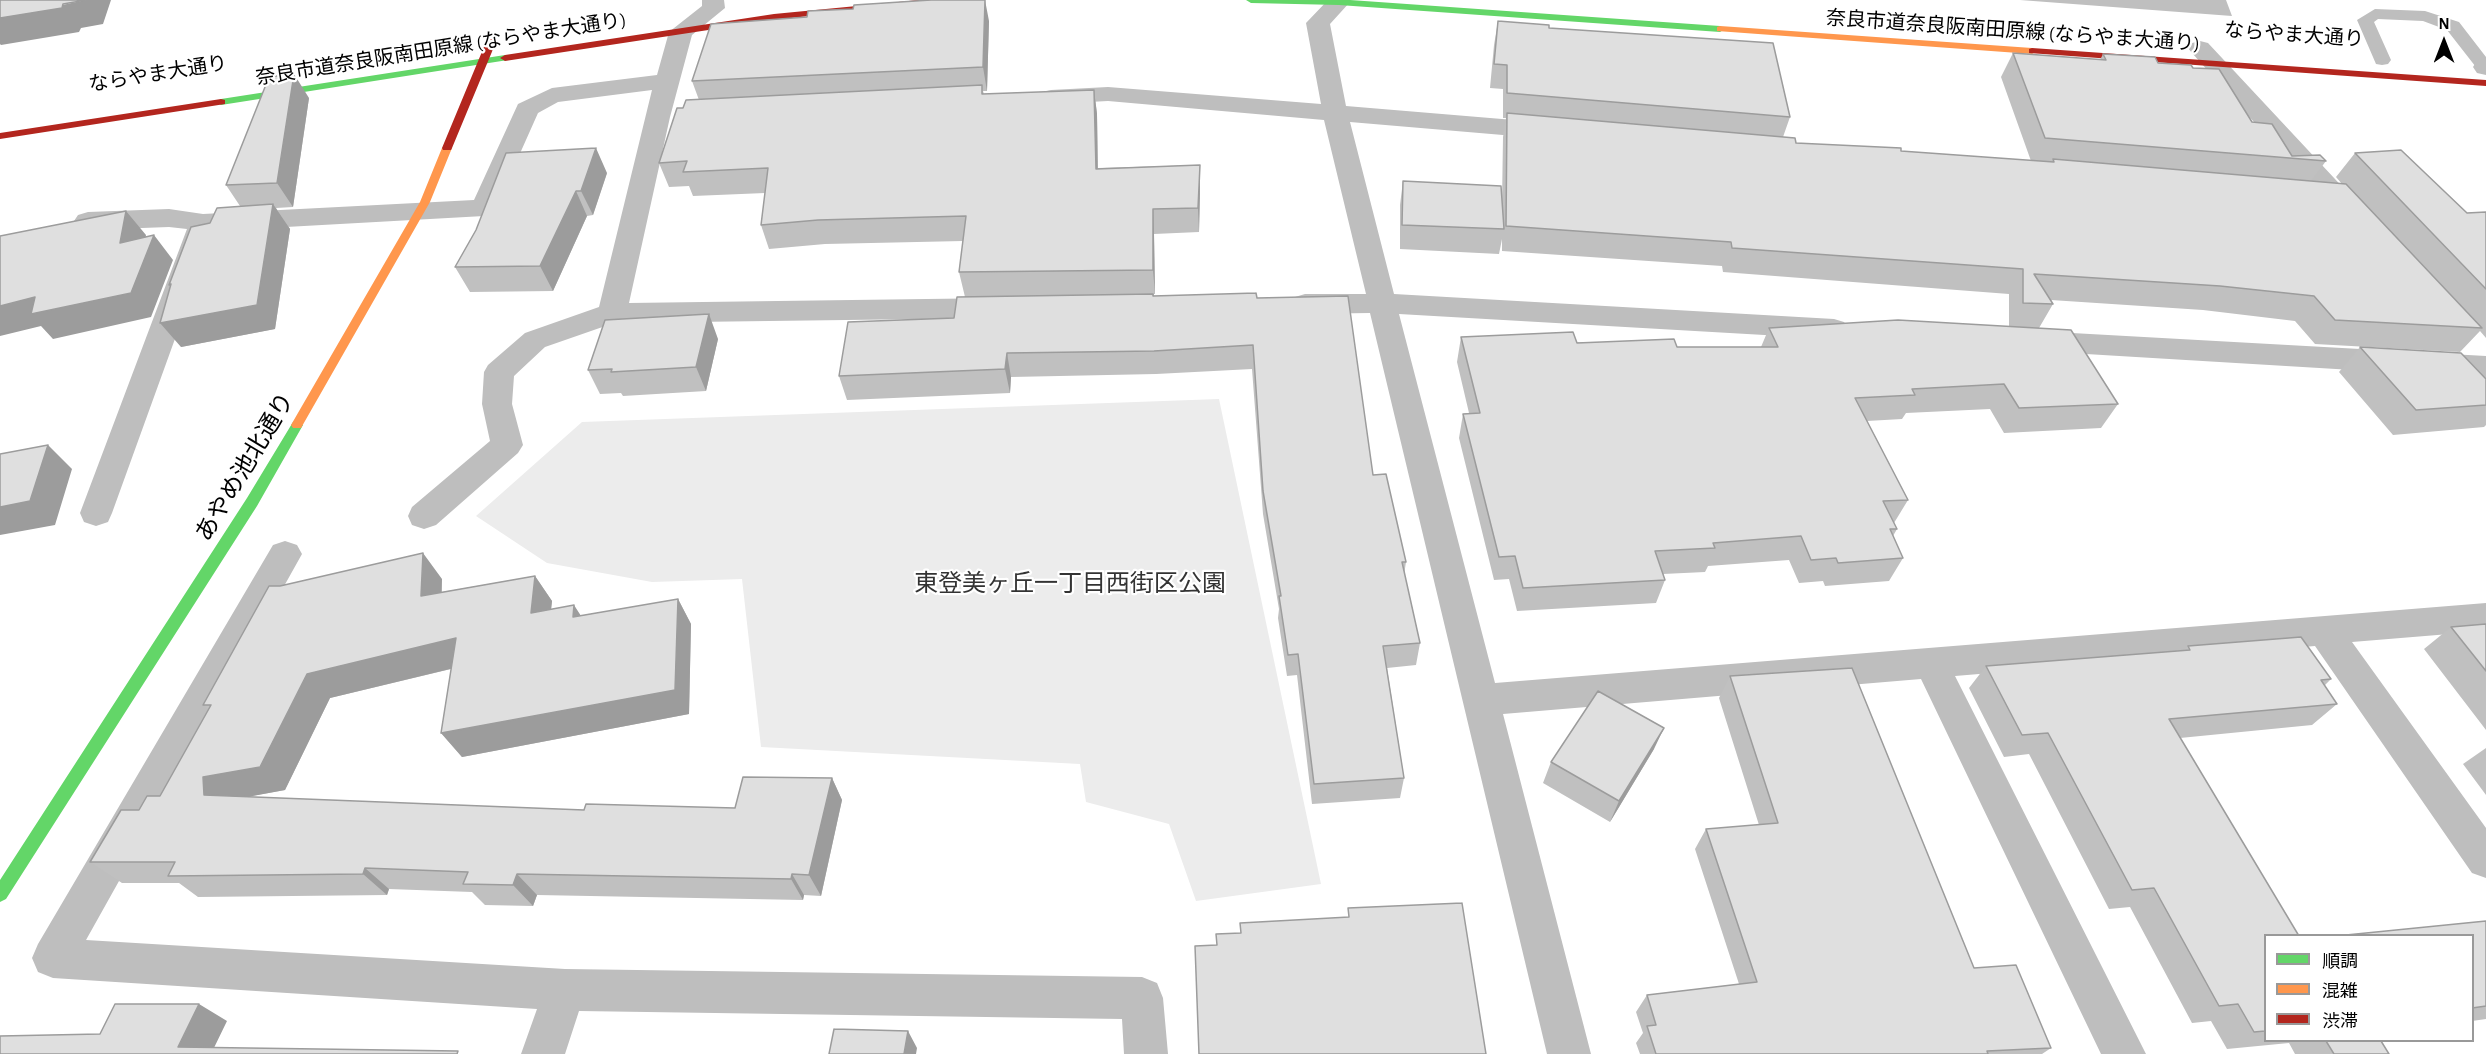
<!DOCTYPE html>
<html>
<head>
<meta charset="utf-8">
<style>
	body { margin:0 }
	#map { position:relative; width:2486px; height:1054px; overflow:hidden; background:#fff; font-family:"Alegreya Sans","Noto Sans JP",sans-serif }
	canvas { display:block }
	.legend { position:absolute; left:2264px; top:934px; width:210px; height:108px; box-sizing:border-box; background:#fff; border:2px solid #999; margin:0; padding:8px 10px; list-style:none; font-size:18px; color:#000 }
	.legend li { display:flex; align-items:center; gap:12px; height:30px }
	.legend b { width:30px; border:2px solid #999 }
	.north { position:absolute; left:2414px; top:12px; width:60px; height:60px; -webkit-text-stroke:4px #fff; paint-order:stroke; rotate:0deg; font-size:16px; font-weight:700; line-height:24px; text-align:center; color:#000 }
	.north::after { content:''; display:block; margin:auto; width:21px; height:27px; background:#000; clip-path:polygon(50% 0,100% 100%,50% 72%,0 100%) }
</style>
</head>
<body>
<div id="map">
<canvas width="2486" height="1054"></canvas>
<ul class="legend">
<li><b style="height:8px;background:#63d668"></b>順調</li>
<li><b style="height:8px;background:#ff974d"></b>混雑</li>
<li><b style="height:8px;background:#b3261e"></b>渋滞</li>
</ul>
<div class="north">N</div>
</div>
<script>
const ctx = document.querySelector('canvas').getContext('2d');
ctx.lineJoin = 'round';
function paint(path, color) { ctx.fillStyle = color; ctx.fill(path, 'evenodd'); }
const toPath = rows => new Path2D(rows.map(r => 'M' + r).join(''));
function trace(path, color, width, dash) { ctx.strokeStyle = color; ctx.lineWidth = width; ctx.lineCap = dash ? 'butt' : 'round'; ctx.setLineDash(dash || []); ctx.stroke(path); }
function label(font, color, halo, rows, align = 'center') {
  ctx.font = font + ' "Alegreya Sans","Noto Sans JP",sans-serif'; ctx.lineWidth = 4.5; ctx.setLineDash([]); ctx.textBaseline = 'middle'; ctx.strokeStyle = halo; ctx.fillStyle = color; for (const [text, x, y, turn = 0] of rows) {
    ctx.save(); ctx.translate(x, y); ctx.rotate((+turn || 0) * Math.PI / 180); ctx.textAlign = isNaN(turn) ? turn : align; if (halo) ctx.strokeText(text, 0, 0); ctx.fillText(text, 0, 0); ctx.restore();
  }
}
paint(toPath([
	[1219,399,1321,884,1196,901,1169,824,1086,802,1080,764,761,747,742,579,652,582,547,563,476,516,582,422]
]), '#ececec');
paint(toPath([
	[2020,0,2226,0,2232,16]
]), '#bfbfbf');
paint(toPath([
	[2375,9,2425,11,2459,22,2486,57,2486,72,2479,71,2447,30,2423,21,2378,19,2374,22,2391,60,2388,64,2382,65,2376,64,2357,20,2375,9]
]), '#bebebe');
paint(toPath([
	[702,0,724,0,725,8,692,35,670,117,629,303,1001,298,1011,301,1015,308,1011,315,1001,318,614,323,545,347,514,376,512,404,523,445,518,453,436,525,424,529,412,525,408,516,412,507,490,441,482,404,484,372,488,365,525,333,599,307,652,90,558,102,538,113,493,214,484,216,214,231,112,513,108,522,96,526,84,522,80,513,187,229,169,227,88,230,78,227,74,221,78,215,88,212,169,209,203,214,474,200,518,104,552,88,657,75,669,32,702,6,702,0],
	[1328,0,1349,0,1350,2,1330,24,1346,106,1550,123,1559,126,1563,131,1559,136,1550,139,1350,122,1394,294,1834,319,1844,322,1849,329,1844,336,1834,339,1399,314,1495,683,2486,603,2486,631,2352,642,2486,828,2486,878,2472,873,2315,646,1955,676,2146,1054,2101,1054,1921,679,1503,714,1591,1054,1547,1054,1370,313,1305,314,1295,311,1291,304,1295,297,1305,294,1366,294,1324,120,1108,101,1051,104,1042,102,1039,97,1042,92,1051,90,1108,87,1321,104,1306,23,1328,0],
	[2200,41,2208,43,2363,209,2366,215,2363,221,2353,224,2343,221,2192,53,2188,48,2192,43,2200,41],
	[2486,60,2486,75,2477,73,2473,67,2476,62,2486,60],
	[2036,331,2486,356,2486,378,2036,351,2026,348,2021,341,2026,334,2036,331],
	[285,541,297,545,302,554,86,940,565,969,1142,977,1157,983,1163,998,1168,1054,1124,1054,1122,1019,579,1011,565,1054,521,1054,537,1009,53,978,38,972,32,958,38,944,273,545,285,541]
]), '#bebebe');
paint(toPath([
	[1246,0,1350,0,1720,26,1725,29,1720,32,1339,5,1251,3,1246,0],
	[505,55,510,58,508,60,221,105,216,102,221,99,505,55],
	[297,420,303,425,257,506,6,899,0,902,0,880,247,498,293,422,297,420]
]), '#63d668');
paint(toPath([
	[1720,26,2032,48,2037,51,2032,54,1717,31,1717,27,1720,26],
	[447,145,452,148,430,202,301,428,293,428,291,425,420,202,442,148,447,145]
]), '#ff974d');
paint(toPath([
	[919,0,965,0,960,3,871,9,774,20,505,61,500,58,505,55,774,14,919,0],
	[491,39,496,42,452,148,451,150,443,150,442,148,486,42,491,39],
	[2032,48,2486,80,2486,86,2029,53,2029,49,2032,48],
	[221,99,225,100,225,104,0,139,0,133,221,99]
]), '#b3261e');
paint(toPath([
	[989,21,987,91,983,91,984,94,1094,90,1097,114,1098,168,1200,165,1200,190,1199,232,1154,234,1155,294,1154,294,1154,296,1257,298,1373,475,1406,562,1404,575,1420,643,1416,665,1387,668,1404,778,1400,798,1312,804,1297,675,1287,676,1278,618,1279,609,1263,514,1252,369,1156,374,1011,377,1010,393,847,400,839,376,954,318,965,297,959,272,963,241,825,244,769,249,761,225,765,193,693,196,689,186,669,187,659,163,683,108,699,100,692,81],
	[1498,21,1549,28,1790,117,1783,137,1796,143,2031,161,2001,77,2013,53,2100,60,2103,54,2193,68,2252,122,2292,156,2326,161,2311,181,2342,184,2336,177,2355,153,2467,213,2486,212,2486,338,2480,331,2460,352,2315,344,2295,321,2203,310,2051,300,2053,304,2039,328,2009,327,2009,294,1723,272,1722,266,1502,251,1502,239,1499,254,1400,249,1400,205,1403,181,1502,202,1503,137,1506,118,1503,118,1503,89,1490,88,1494,45],
	[309,98,293,207,276,208,290,229,275,329,181,347,210,223,240,206,226,185],
	[607,173,593,215,587,216,553,291,470,292,455,267,476,230],
	[1769,328,2118,404,2101,428,2004,433,1990,409,1906,413,1902,419,1867,421,1908,500,1894,523,1897,529,1893,536,1903,558,1889,581,1825,586,1823,581,1799,583,1789,560,1708,566,1705,572,1663,574,1665,580,1656,603,1517,611,1509,579,1494,580,1459,438,1463,414,1469,413,1457,362,1461,337,1677,347,1761,347],
	[718,339,706,391,623,396,621,393,600,394,588,370],
	[2360,347,2486,379,2486,425,2484,427,2393,435,2339,372],
	[535,576,552,601,551,609,581,616,678,599,691,624,689,714,462,757,441,733,451,669,330,698,285,790,246,797,584,810,735,808,832,778,842,800,821,896,804,895,803,900,537,895,533,906,485,905,472,892,389,889,387,895,198,897,179,883,122,883,90,862,139,810,160,796,208,709,203,705,280,586,442,579,442,592],
	[2486,624,2486,730,2424,649,2451,627],
	[2188,646,2331,679,2324,686,2337,704,2312,725,2180,738,2265,936,2265,1041,2381,1041,2389,1054,2295,1054,2289,1043,2227,1049,2211,1021,2192,1023,2130,907,2109,909,2029,754,2004,757,1969,688,1986,666,2184,650],
	[1730,676,1974,968,2051,1048,2042,1054,1640,1054,1636,1043,1643,1033,1636,1012,1647,995,1739,984,1695,849,1706,829,1759,825,1719,698],
	[2486,748,2486,795,2463,764],
	[1654,749,1610,822,1543,783,1551,762],
	[2486,921,2486,1019,2472,1021,2472,936]
]), '#c0c0c0');
paint(toPath([
	[86,0,111,0,103,24,81,28,79,32,1,45,0,44,0,18],
	[985,0,989,21,987,91,983,67],
	[294,74,309,98,293,207,277,183],
	[1094,90,1097,114,1098,193,1096,169],
	[596,148,607,173,593,215,581,191],
	[1200,165,1200,190,1199,232,1198,208],
	[576,191,587,216,553,291,540,266],
	[273,204,290,229,275,329,181,347,160,323],
	[1153,209,1154,234,1155,294,1153,270],
	[126,211,146,235,140,268,120,243],
	[154,235,173,260,151,317,53,339,41,326,0,336,0,306,35,297],
	[709,314,718,339,706,391,696,367],
	[1007,353,1011,377,1010,393,1005,369],
	[48,445,72,469,55,525,0,535,0,507],
	[423,553,442,579,440,621,421,596],
	[535,576,552,601,548,638,531,613],
	[678,599,691,624,689,714,462,757,441,733],
	[574,605,590,630,573,617],
	[456,638,475,663,330,698,285,790,231,800,204,795,203,777,307,674],
	[1664,728,1654,749,1610,822,1619,801],
	[832,778,842,800,821,896,809,875],
	[365,868,389,889,387,895,363,874],
	[517,874,537,895,533,906,513,885],
	[792,874,804,895,803,900,791,879],
	[199,1004,227,1021,211,1054,178,1047],
	[908,1031,917,1048,916,1054,904,1054]
]), '#9c9c9c');
const building = toPath([
	[0,0,86,0,63,4,62,8,0,18,0,0],
	[931,0,985,0,983,67,692,81,711,24,807,17,808,11,853,9,854,5,931,0],
	[1498,21,1549,25,1549,28,1773,43,1790,117,1507,93,1507,65,1494,64,1498,21],
	[2013,53,2106,60,2103,54,2155,57,2158,63,2191,65,2193,68,2219,69,2252,122,2272,124,2292,156,2320,155,2326,161,2045,138,2013,53],
	[294,74,277,183,226,185,269,77,294,74],
	[982,85,982,94,1094,90,1096,169,1200,165,1198,208,1153,209,1153,270,959,272,966,216,818,220,761,225,768,168,683,172,687,161,659,163,677,108,683,108,686,100,982,85],
	[1507,113,1795,138,1796,143,1901,148,1901,151,2054,162,2053,159,2346,184,2482,328,2335,320,2314,296,2220,286,2034,274,2053,304,2023,303,2023,269,1732,248,1731,242,1506,226,1507,113],
	[596,148,581,191,576,191,540,266,455,267,476,230,506,153,596,148],
	[2401,150,2467,213,2486,212,2486,289,2355,153,2401,150],
	[1403,181,1501,186,1504,229,1402,225,1403,181],
	[273,204,257,305,160,323,171,284,169,285,191,227,210,223,217,208,273,204],
	[126,211,120,243,154,235,131,293,31,314,35,297,0,306,0,236,126,211],
	[1256,293,1257,298,1348,296,1373,475,1386,474,1406,562,1402,562,1420,643,1383,646,1404,778,1314,784,1298,654,1288,655,1279,596,1281,596,1263,491,1253,345,1154,351,1007,353,1005,369,839,376,848,322,954,318,957,297,1153,294,1153,296,1256,293],
	[709,314,696,367,611,372,612,369,588,370,605,320,709,314],
	[1898,320,2071,330,2118,404,2019,408,2004,384,1912,389,1915,395,1855,398,1908,500,1883,501,1897,529,1890,529,1903,558,1838,563,1836,558,1811,560,1801,536,1713,543,1715,548,1655,551,1665,580,1523,588,1515,556,1499,557,1463,414,1480,413,1461,337,1573,332,1577,343,1674,339,1677,347,1778,347,1769,328,1898,320],
	[2360,347,2461,353,2486,379,2486,405,2416,410,2360,347],
	[48,445,30,501,0,507,0,454,48,445],
	[423,553,421,596,535,576,531,613,574,605,573,617,678,599,675,690,441,733,456,638,307,674,260,767,203,777,204,795,584,810,586,804,735,808,743,777,832,778,809,875,792,874,791,879,517,874,513,885,463,884,468,872,365,868,363,874,168,876,175,862,90,862,121,810,139,810,147,796,160,796,211,705,203,705,269,586,280,586,423,553],
	[2486,624,2486,671,2451,627,2486,624],
	[2301,637,2331,679,2321,680,2337,704,2169,719,2299,936,2265,936,2265,1031,2254,1032,2238,1004,2219,1006,2154,888,2132,890,2048,733,2022,735,1986,666,2190,650,2188,646,2301,637],
	[1852,668,1974,968,2016,965,2051,1048,1987,1051,1988,1054,1656,1054,1647,1026,1656,1025,1647,995,1757,982,1706,829,1778,823,1730,676,1852,668],
	[1598,691,1664,728,1619,801,1551,762,1598,691],
	[1462,903,1486,1054,1199,1054,1195,946,1217,945,1216,934,1241,933,1240,923,1349,917,1348,908,1462,903],
	[2486,921,2486,1006,2472,1008,2472,936,2336,936,2486,921],
	[115,1004,199,1004,178,1047,458,1051,457,1054,0,1054,0,1036,100,1034,115,1004],
	[834,1029,908,1031,904,1054,829,1054,834,1029],
	[2326,1041,2381,1041,2389,1054,2334,1054,2326,1041]
]);
paint(building, '#dfdfdf');
trace(building, '#9c9c9c', 1.5);
label('20px', '#000', '#fff', [
	["奈良市道奈良阪南田原線 (ならやま大通り)",2013,31,4],
	["ならやま大通り",2294,35,4],
	["奈良市道奈良阪南田原線 (ならやま大通り)",441,49,-9],
	["ならやま大通り",158,74,-9]
]);
label('24px', '#000', '#fff', [
	["あやめ池北通り",245,467,-59]
]);
label('24px', '#333', '#fff', [
	["東登美ヶ丘一丁目西街区公園",1070,584]
]);
</script>
</body>
</html>
